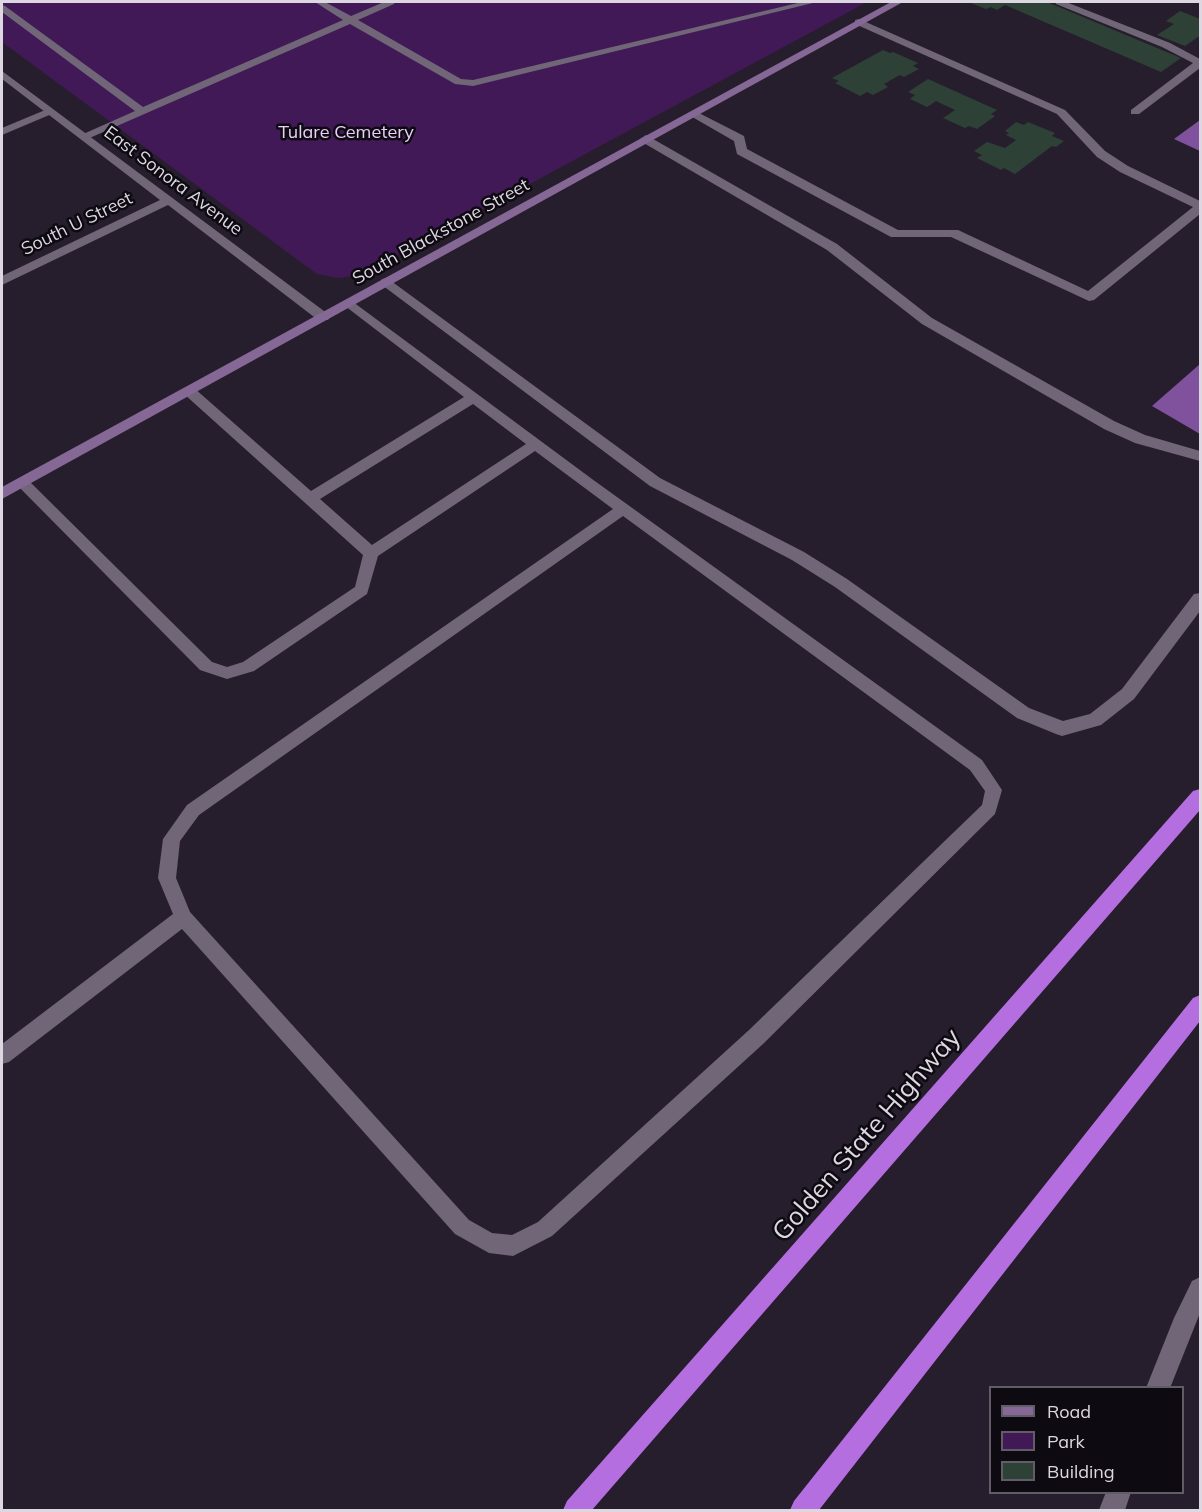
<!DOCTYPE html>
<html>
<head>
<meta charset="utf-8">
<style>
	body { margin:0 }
	#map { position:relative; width:1202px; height:1512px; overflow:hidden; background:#271e2d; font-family:Mulish,sans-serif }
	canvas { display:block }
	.frame { position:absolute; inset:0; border:3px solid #ddd7e2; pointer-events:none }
	.legend { position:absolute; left:989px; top:1386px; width:195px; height:108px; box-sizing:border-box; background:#0e0a11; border:2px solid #615c65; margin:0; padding:8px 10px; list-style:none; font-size:18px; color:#ddd7e2 }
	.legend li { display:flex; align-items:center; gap:12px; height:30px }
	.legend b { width:30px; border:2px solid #615c65 }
</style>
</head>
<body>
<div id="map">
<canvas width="1202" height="1512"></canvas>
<div class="frame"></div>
<ul class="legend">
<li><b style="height:8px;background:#856896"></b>Road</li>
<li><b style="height:16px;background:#411957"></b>Park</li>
<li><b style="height:16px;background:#2e4136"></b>Building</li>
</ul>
</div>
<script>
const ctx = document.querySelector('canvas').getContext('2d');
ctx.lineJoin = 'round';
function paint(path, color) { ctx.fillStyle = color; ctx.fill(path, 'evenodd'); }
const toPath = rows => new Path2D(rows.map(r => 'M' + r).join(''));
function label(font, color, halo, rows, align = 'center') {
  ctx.font = font + ' Mulish,sans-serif'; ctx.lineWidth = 5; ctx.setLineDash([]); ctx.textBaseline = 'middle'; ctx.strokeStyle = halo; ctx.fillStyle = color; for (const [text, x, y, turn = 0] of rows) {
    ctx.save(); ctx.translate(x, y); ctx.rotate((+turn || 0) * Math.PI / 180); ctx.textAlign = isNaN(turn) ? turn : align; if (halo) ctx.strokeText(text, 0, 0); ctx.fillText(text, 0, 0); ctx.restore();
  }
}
paint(toPath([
	[2,2,867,2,361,275,338,278,317,274,2,42]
]), '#411957');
paint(toPath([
	[1200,120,1200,151,1174,139],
	[1200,364,1200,434,1152,406]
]), '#80519d');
paint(toPath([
	[968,2,1047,2,1181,58,1161,72,1005,5,997,10,991,7,986,9],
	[1180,11,1200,19,1200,38,1198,37,1185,46,1157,35,1174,24,1166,21],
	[883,50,890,53,893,52,918,63,913,66,919,69,904,77,900,75,884,84,888,87,873,95,867,92,860,96,835,83,839,81,832,78],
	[928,79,997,110,991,114,995,116,977,129,969,126,965,128,943,118,955,110,936,101,927,107,910,99,915,95,908,92],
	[1016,122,1024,125,1028,122,1055,133,1052,136,1064,141,1056,147,1052,146,1015,174,1004,168,1001,170,977,158,982,155,974,151,987,142,1005,148,1016,140,1006,135,1009,133,1005,131]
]), '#2e4136');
paint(toPath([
	[315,2,325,2,351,16,384,2,395,2,394,4,358,20,461,79,473,80,802,2,817,2,473,86,455,84,350,24,85,140,81,139,81,135,135,111,2,12,2,5,5,6,143,107,343,20,315,2],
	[1055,2,1066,2,1170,43,1200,59,1200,68,1139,114,1131,114,1131,110,1193,63,1162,47,1056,4,1055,2],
	[50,108,55,111,54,113,2,135,2,128,50,108],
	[349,299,592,479,982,760,1002,790,995,814,763,1044,552,1236,513,1256,489,1253,455,1234,182,929,9,1062,2,1064,2,1044,173,914,158,878,163,839,187,805,613,509,535,451,378,556,367,594,254,671,227,679,200,670,15,483,17,479,27,479,212,662,227,667,243,662,355,587,363,555,184,394,182,391,184,388,194,388,311,491,464,397,345,306,343,303,345,300,349,299],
	[473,404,526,444,372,545,320,499,473,404],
	[623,516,970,770,985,791,982,805,749,1030,538,1222,512,1235,492,1233,469,1220,190,912,176,878,180,841,199,815,623,516]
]), '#706677');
paint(toPath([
	[859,19,1065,110,1105,151,1128,166,1200,201,1200,214,1094,300,1089,301,951,237,891,237,737,154,734,141,687,114,693,111,697,112,744,136,747,149,898,230,958,230,1088,291,1193,207,1120,172,1097,157,1057,114,855,24,855,20,859,19],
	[2,71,328,314,330,317,328,320,318,320,168,205,2,285,2,276,160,200,2,79,2,71],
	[646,135,837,244,932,318,1114,421,1145,435,1200,451,1200,461,1135,443,1104,429,922,324,827,250,642,142,640,139,646,135],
	[387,278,660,478,804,552,847,579,1029,708,1063,721,1090,714,1122,689,1194,594,1200,593,1200,611,1134,699,1101,725,1062,736,1056,734,1017,718,835,587,792,560,650,486,382,285,380,282,382,279,387,278],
	[1200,1277,1200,1313,1170,1388,1146,1388,1174,1318,1192,1281,1200,1277],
	[1106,1492,1131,1492,1125,1510,1099,1510,1106,1492]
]), '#706677');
paint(toPath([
	[891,2,903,2,2,499,2,487,891,2]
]), '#856896');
paint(toPath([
	[1200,789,1200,810,592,1510,563,1510,567,1501,1193,791,1200,789],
	[1200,995,1200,1021,819,1510,790,1510,794,1501,1193,998,1200,995]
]), '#b56ee0');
label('18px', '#e8cff9', '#0e0a11', [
	["Tulare Cemetery",346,133]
]);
label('18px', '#ddd7e2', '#0e0a11', [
	["East Sonora Avenue",173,181,37],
	["South U Street",77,224,-26],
	["South Blackstone Street",441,232,-29]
]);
label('26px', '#ddd7e2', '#0e0a11', [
	["Golden State Highway",867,1135,-49]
]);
</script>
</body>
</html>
